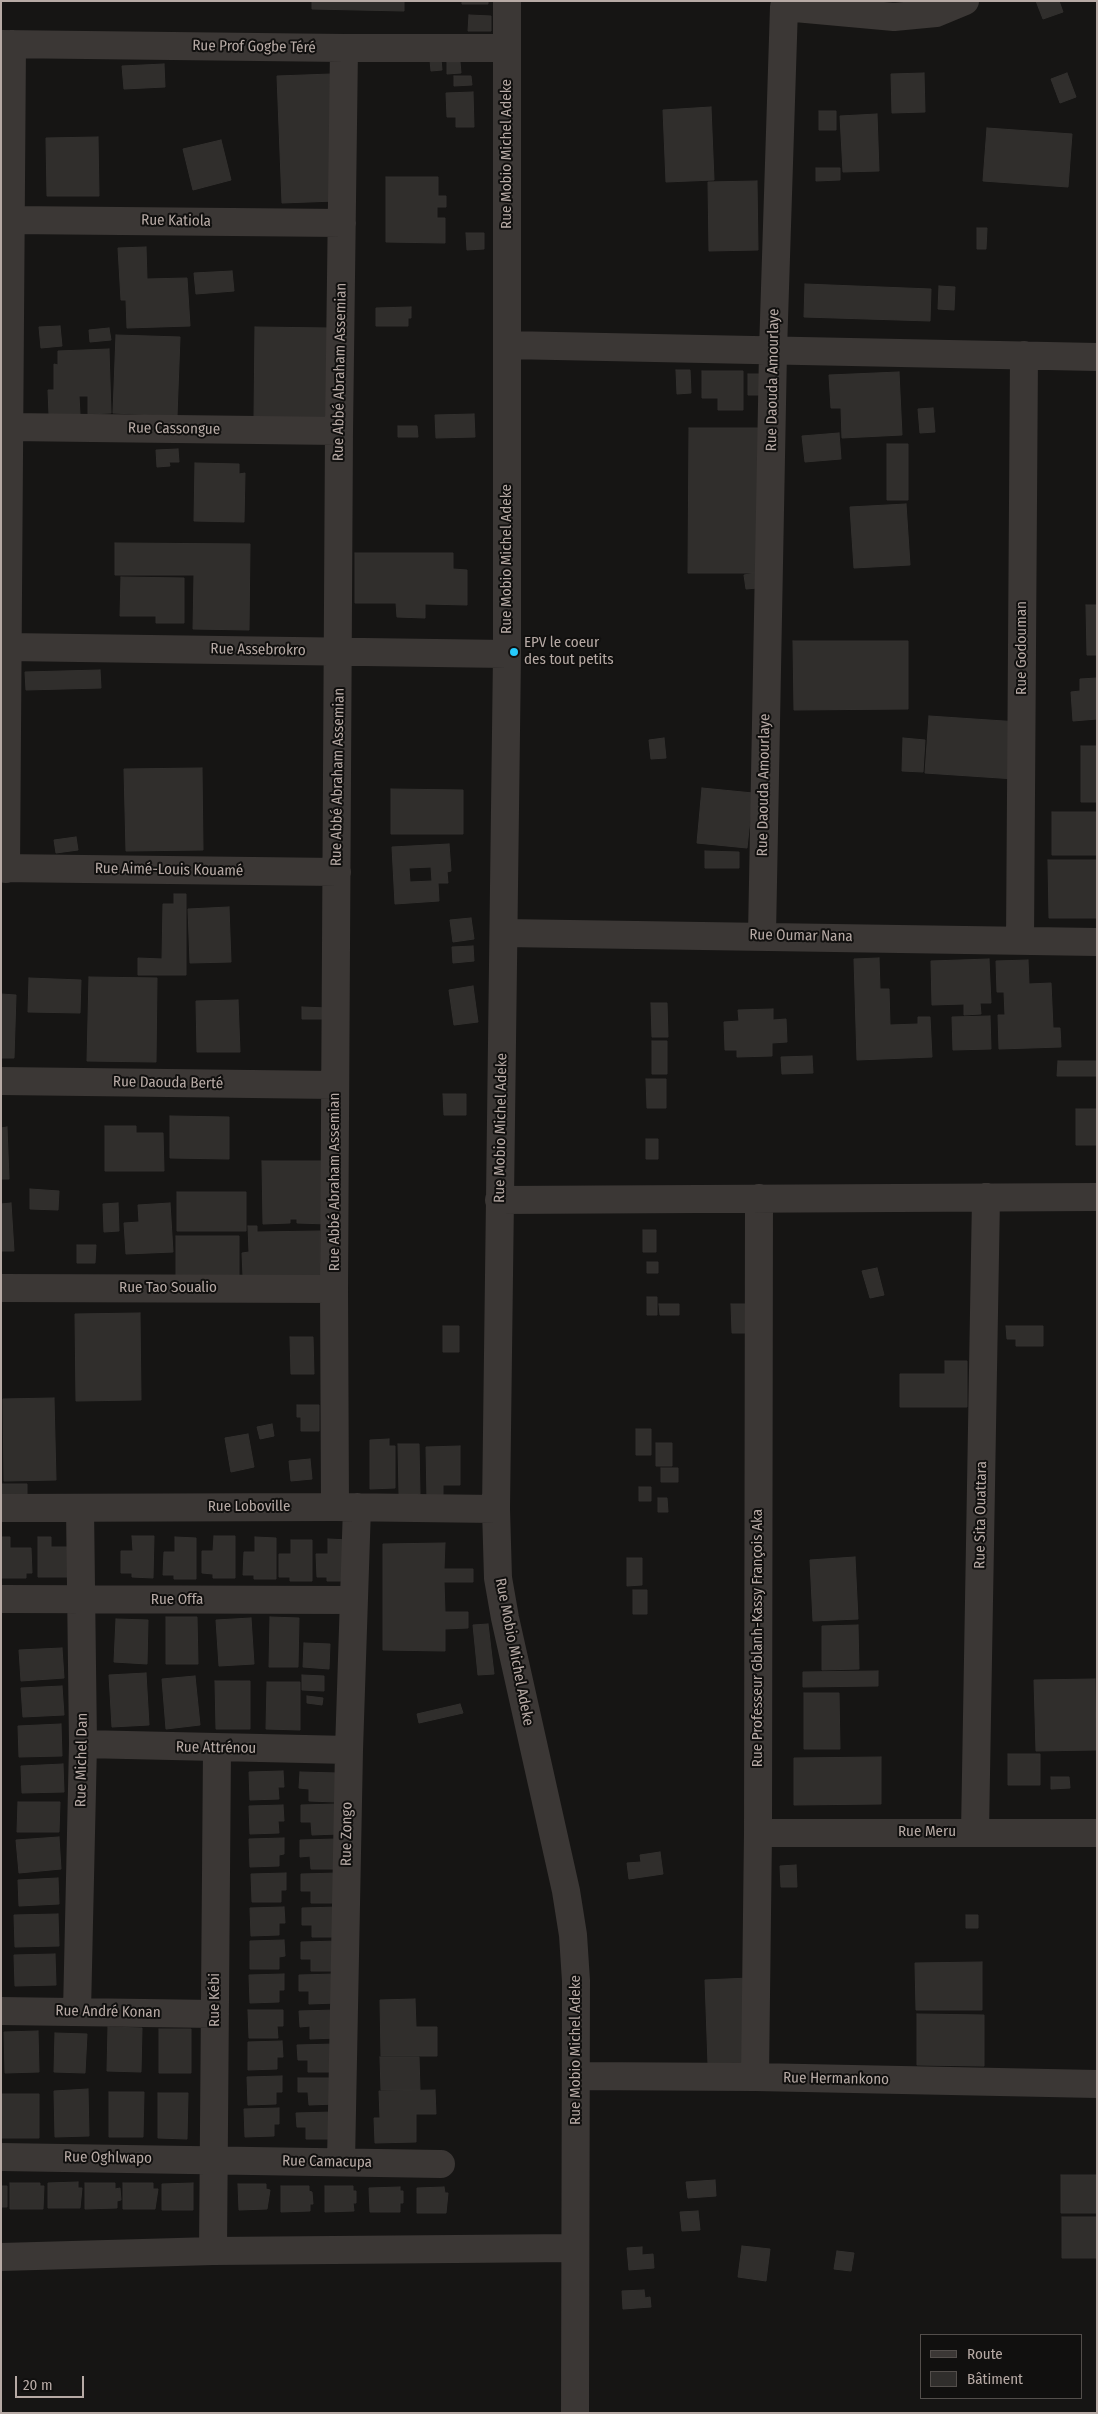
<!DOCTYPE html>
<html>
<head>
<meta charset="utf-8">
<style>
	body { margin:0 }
	#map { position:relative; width:1098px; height:2414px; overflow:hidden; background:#161514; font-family:"Fira Sans Condensed",sans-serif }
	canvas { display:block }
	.frame { position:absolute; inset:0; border:2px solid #b7aaa5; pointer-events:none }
	.legend { position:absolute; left:920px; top:2334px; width:162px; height:65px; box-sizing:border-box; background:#11100f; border:1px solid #534e4b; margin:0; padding:6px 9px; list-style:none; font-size:15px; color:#b7aaa5 }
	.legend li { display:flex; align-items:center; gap:10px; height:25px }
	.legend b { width:25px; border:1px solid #534e4b }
	.scale { position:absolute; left:15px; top:2376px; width:69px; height:22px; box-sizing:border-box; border:2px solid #b7aaa5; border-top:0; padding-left:6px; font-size:15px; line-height:18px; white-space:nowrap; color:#b7aaa5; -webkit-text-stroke:4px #11100f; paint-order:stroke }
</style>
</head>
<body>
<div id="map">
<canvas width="1098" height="2414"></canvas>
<div class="frame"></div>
<ul class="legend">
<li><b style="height:6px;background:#3b3735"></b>Route</li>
<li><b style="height:14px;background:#302e2c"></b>Bâtiment</li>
</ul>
<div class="scale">20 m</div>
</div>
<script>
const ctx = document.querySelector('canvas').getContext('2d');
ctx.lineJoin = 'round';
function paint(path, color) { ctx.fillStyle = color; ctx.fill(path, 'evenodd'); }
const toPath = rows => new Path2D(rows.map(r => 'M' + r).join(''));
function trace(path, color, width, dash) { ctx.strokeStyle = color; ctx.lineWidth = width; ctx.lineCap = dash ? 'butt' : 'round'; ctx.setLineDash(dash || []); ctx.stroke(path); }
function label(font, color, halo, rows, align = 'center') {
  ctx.font = font + ' "Fira Sans Condensed",sans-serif'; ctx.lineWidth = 4; ctx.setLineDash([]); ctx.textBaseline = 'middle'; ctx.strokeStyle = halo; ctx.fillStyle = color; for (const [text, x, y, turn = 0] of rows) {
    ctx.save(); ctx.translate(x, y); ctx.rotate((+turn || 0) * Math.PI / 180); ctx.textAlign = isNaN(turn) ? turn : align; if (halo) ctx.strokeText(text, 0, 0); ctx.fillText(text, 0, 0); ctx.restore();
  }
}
const building = toPath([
	[312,1,404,1,404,11,312,9,312,1],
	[462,1,488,1,488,4,462,4,462,1],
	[1036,1,1059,1,1063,12,1043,19,1036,1],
	[469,15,491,16,491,31,468,31,469,15],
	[441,59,442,70,431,71,430,60,441,59],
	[447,62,460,62,461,73,447,74,447,62],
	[164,64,165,87,124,89,122,66,164,64],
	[924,73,925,112,892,113,891,74,924,73],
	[1067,73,1076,97,1060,103,1051,79,1067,73],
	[331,74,335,201,282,203,277,76,331,74],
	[454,76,471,76,472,85,454,86,454,76],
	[473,92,474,127,456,127,456,117,447,117,446,93,473,92],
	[711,107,714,180,666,182,663,110,711,107],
	[819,111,836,111,836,130,819,130,819,111],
	[877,114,879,171,843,172,840,116,877,114],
	[987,128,1072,134,1068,187,983,181,987,128],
	[98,137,99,196,47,196,46,138,98,137],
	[221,140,231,180,193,190,183,149,221,140],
	[816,168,840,168,840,180,816,181,816,168],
	[386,177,438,177,438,196,446,196,446,207,437,207,437,218,445,218,445,243,386,242,386,177],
	[757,181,758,250,709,251,708,182,757,181],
	[977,228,987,228,986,249,977,249,977,228],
	[466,233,484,233,484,249,467,250,466,233],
	[146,247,147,279,187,278,190,326,127,328,126,300,121,300,118,248,146,247],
	[232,271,234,291,196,294,194,273,232,271],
	[805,284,931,289,930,321,804,317,805,284],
	[939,286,955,287,954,310,938,309,939,286],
	[411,307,411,318,408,318,408,326,376,326,376,308,411,307],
	[60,326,62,346,41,348,39,327,60,326],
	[255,327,329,328,328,419,254,418,255,327],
	[109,328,111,340,90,342,89,330,109,328],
	[116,335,180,337,177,416,113,413,116,335],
	[109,349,111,413,88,414,88,396,79,396,80,414,49,415,48,390,54,390,54,364,58,365,58,351,109,349],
	[676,370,690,370,691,393,677,394,676,370],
	[702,371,743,371,743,410,718,410,718,398,702,398,702,371],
	[899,372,902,435,842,438,841,408,831,408,829,375,899,372],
	[748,374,764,374,764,395,748,395,748,374],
	[933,408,935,432,920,433,918,409,933,408],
	[474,414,475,437,436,438,435,415,474,414],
	[398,426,417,426,418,437,398,437,398,426],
	[689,428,763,428,762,573,688,573,689,428],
	[839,433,841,459,805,462,802,436,839,433],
	[887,444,908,444,908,500,887,500,887,444],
	[178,449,179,462,169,462,170,466,157,467,156,450,178,449],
	[195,463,239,464,239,474,245,473,244,522,194,521,195,463],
	[906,504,910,565,854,568,850,507,906,504],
	[115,543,250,544,249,630,193,629,194,575,115,575,115,543],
	[355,553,453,553,453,569,467,570,467,605,425,604,425,618,397,617,396,603,355,603,355,553],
	[755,573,758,588,746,589,744,575,755,573],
	[121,577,184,578,184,623,156,623,156,616,120,616,121,577],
	[1086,605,1097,605,1097,655,1087,655,1086,605],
	[793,641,908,641,908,709,794,710,793,641],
	[100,670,101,688,26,690,25,672,100,670],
	[1097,678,1097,719,1073,721,1071,692,1080,691,1080,679,1097,678],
	[929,716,1019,722,1015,779,925,773,929,716],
	[664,738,666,758,651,759,649,740,664,738],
	[903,738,925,740,923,772,902,771,903,738],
	[1081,746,1097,746,1097,802,1081,802,1081,746],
	[202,768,203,850,126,851,124,769,202,768],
	[702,788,753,793,747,848,697,843,702,788],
	[391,789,463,790,463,834,391,834,391,789],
	[1052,812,1097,812,1097,855,1052,855,1052,812],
	[76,837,78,850,56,853,54,840,76,837],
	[449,844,451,871,447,872,448,883,438,883,439,901,395,904,392,847,449,844],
	[431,867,432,881,410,882,409,868,431,867],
	[705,851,739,852,739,868,705,868,705,851],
	[1048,860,1097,860,1097,918,1049,918,1048,860],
	[174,894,186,894,186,975,138,975,138,958,162,959,163,904,174,904,174,894],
	[229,907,231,962,190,963,188,909,229,907],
	[471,918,474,939,453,942,450,920,471,918],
	[473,946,474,961,453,963,452,947,473,946],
	[879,958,880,989,889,989,890,1025,918,1024,918,1017,930,1017,932,1057,857,1060,854,959,879,958],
	[989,959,991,1003,980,1003,981,1014,964,1015,964,1004,932,1005,931,961,989,959],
	[1028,960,1029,984,1051,983,1053,1028,1060,1028,1061,1047,999,1049,998,1015,1005,1015,1004,992,997,992,996,961,1028,960],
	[89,977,157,978,156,1062,87,1061,89,977],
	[29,978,81,980,80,1013,28,1012,29,978],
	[473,986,478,1022,454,1025,449,990,473,986],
	[1,994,16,995,14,1058,1,1058,1,994],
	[238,1000,240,1052,197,1052,196,1001,238,1000],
	[651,1003,667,1003,668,1037,652,1037,651,1003],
	[302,1007,327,1008,326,1019,302,1019,302,1007],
	[773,1009,773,1020,786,1019,787,1042,772,1043,772,1056,737,1057,737,1050,725,1050,724,1022,739,1021,738,1010,773,1009],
	[990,1016,991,1049,953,1050,952,1017,990,1016],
	[652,1041,667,1041,667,1074,652,1074,652,1041],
	[812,1056,813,1073,782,1074,781,1057,812,1056],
	[1058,1061,1097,1061,1097,1076,1057,1076,1058,1061],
	[646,1079,666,1079,666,1108,647,1108,646,1079],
	[443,1094,466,1094,466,1115,444,1115,443,1094],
	[1076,1109,1097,1109,1097,1145,1076,1145,1076,1109],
	[170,1116,229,1117,229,1159,170,1158,170,1116],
	[105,1126,136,1126,136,1133,163,1133,164,1171,105,1171,105,1126],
	[7,1127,9,1179,1,1179,1,1128,7,1127],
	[646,1139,658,1139,658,1159,646,1159,646,1139],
	[262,1161,328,1161,328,1224,297,1223,297,1219,290,1219,290,1223,263,1224,262,1161],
	[30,1189,59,1191,58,1210,30,1209,30,1189],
	[177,1192,246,1192,246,1231,177,1231,177,1192],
	[11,1203,14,1251,1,1251,1,1204,11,1203],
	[118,1203,119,1231,104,1232,103,1204,118,1203],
	[170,1203,173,1252,126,1254,124,1223,139,1222,138,1205,170,1203],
	[248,1226,257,1226,257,1232,320,1231,320,1263,331,1263,331,1275,243,1276,242,1253,249,1252,248,1226],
	[643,1230,656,1230,656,1252,643,1252,643,1230],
	[176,1236,239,1236,239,1278,176,1278,176,1236],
	[77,1245,96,1245,95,1263,77,1263,77,1245],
	[647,1262,658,1262,658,1273,647,1273,647,1262],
	[877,1268,884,1295,870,1298,862,1271,877,1268],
	[647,1297,657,1297,657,1315,647,1315,647,1297],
	[659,1304,679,1304,679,1315,660,1315,659,1304],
	[731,1304,748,1304,748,1333,732,1333,731,1304],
	[140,1313,141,1400,76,1401,75,1314,140,1313],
	[443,1326,459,1326,459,1352,443,1352,443,1326],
	[1006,1326,1043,1326,1043,1346,1016,1346,1016,1339,1007,1339,1006,1326],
	[290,1337,313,1337,314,1374,291,1374,290,1337],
	[945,1361,967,1361,967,1407,900,1407,900,1374,945,1374,945,1361],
	[54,1398,56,1480,4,1481,3,1399,54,1398],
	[297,1405,319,1405,319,1431,301,1431,301,1417,297,1417,297,1405],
	[272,1424,274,1436,260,1439,257,1427,272,1424],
	[636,1429,651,1429,651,1455,636,1455,636,1429],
	[248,1434,254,1467,231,1472,225,1438,248,1434],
	[389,1439,389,1446,395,1446,395,1488,370,1489,370,1440,389,1439],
	[656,1443,672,1443,672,1466,656,1466,656,1443],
	[398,1444,419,1444,420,1494,399,1494,398,1444],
	[460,1446,460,1485,443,1485,443,1499,427,1499,426,1447,460,1446],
	[310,1459,312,1479,291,1481,289,1461,310,1459],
	[661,1468,678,1468,678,1482,661,1482,661,1468],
	[1,1484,27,1484,27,1497,1,1497,1,1484],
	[639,1487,651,1487,651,1501,639,1501,639,1487],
	[658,1498,667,1498,668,1512,658,1512,658,1498],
	[132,1536,154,1536,153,1578,132,1577,132,1573,121,1573,121,1551,133,1551,132,1536],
	[214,1536,235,1536,235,1578,213,1578,213,1574,202,1573,202,1551,213,1551,214,1536],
	[1,1537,10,1537,10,1548,31,1548,32,1573,26,1573,26,1578,1,1578,1,1537],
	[38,1537,51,1537,51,1547,72,1547,72,1573,67,1573,67,1577,38,1577,38,1537],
	[175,1537,196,1538,196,1579,174,1579,174,1575,163,1575,164,1552,175,1552,175,1537],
	[255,1537,276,1538,276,1579,254,1579,254,1575,243,1575,244,1552,255,1552,255,1537],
	[328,1539,349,1540,349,1581,327,1581,327,1577,317,1577,316,1554,328,1554,328,1539],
	[291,1540,312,1540,312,1581,290,1581,290,1577,279,1577,279,1554,291,1554,291,1540],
	[445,1543,444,1569,473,1569,473,1582,444,1582,445,1612,468,1612,468,1628,445,1629,445,1651,383,1650,383,1544,445,1543],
	[855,1557,858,1619,813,1621,810,1560,855,1557],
	[627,1558,642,1558,642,1585,627,1586,627,1558],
	[633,1590,647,1590,647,1614,633,1614,633,1590],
	[166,1617,197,1617,198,1664,166,1664,166,1617],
	[270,1617,299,1618,298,1667,269,1667,270,1617],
	[251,1618,254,1664,219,1666,216,1620,251,1618],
	[116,1619,148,1620,147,1664,114,1662,116,1619],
	[488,1624,494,1674,478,1675,473,1625,488,1624],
	[858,1625,859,1669,822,1670,822,1626,858,1625],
	[304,1643,330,1644,329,1669,303,1667,304,1643],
	[62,1648,64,1678,21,1681,19,1650,62,1648],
	[878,1671,878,1686,803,1687,803,1672,878,1671],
	[146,1673,149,1725,112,1727,109,1675,146,1673],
	[302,1675,324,1676,324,1691,302,1690,302,1675],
	[195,1676,200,1725,166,1729,162,1679,195,1676],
	[1095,1679,1096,1750,1036,1751,1034,1680,1095,1679],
	[215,1681,250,1681,250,1729,216,1729,215,1681],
	[267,1682,300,1682,300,1730,266,1729,267,1682],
	[62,1686,64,1715,23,1717,21,1688,62,1686],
	[804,1693,839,1693,840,1749,804,1749,804,1693],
	[307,1696,323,1698,322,1705,307,1703,307,1696],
	[460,1704,463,1713,419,1723,417,1714,460,1704],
	[61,1724,62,1756,19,1757,18,1726,61,1724],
	[1008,1754,1040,1754,1040,1785,1008,1785,1008,1754],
	[881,1757,881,1804,794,1805,794,1758,881,1757],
	[63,1764,64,1792,22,1793,21,1766,63,1764],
	[283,1771,284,1787,278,1787,279,1799,250,1800,249,1772,283,1771],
	[300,1772,337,1773,336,1802,309,1801,309,1789,299,1788,300,1772],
	[1051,1777,1069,1777,1070,1788,1051,1789,1051,1777],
	[18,1802,60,1802,59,1832,17,1832,18,1802],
	[337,1804,338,1834,312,1835,311,1822,301,1822,301,1805,337,1804],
	[283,1805,284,1821,278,1821,279,1833,250,1834,249,1806,283,1805],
	[59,1837,61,1869,19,1873,16,1840,59,1837],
	[284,1838,284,1854,279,1855,279,1866,250,1867,249,1839,284,1838],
	[337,1839,338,1869,311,1869,310,1856,300,1857,300,1840,337,1839],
	[660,1852,663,1874,629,1879,627,1863,641,1862,640,1855,660,1852],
	[796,1865,797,1887,781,1887,780,1866,796,1865],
	[286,1873,286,1890,281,1890,281,1902,252,1902,251,1874,286,1873],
	[338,1873,339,1903,311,1903,311,1891,301,1891,301,1874,338,1873],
	[58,1878,59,1904,19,1906,18,1880,58,1878],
	[284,1907,285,1923,279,1923,279,1935,251,1936,250,1908,284,1907],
	[339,1907,340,1937,312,1937,312,1925,302,1925,302,1908,339,1907],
	[58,1914,59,1946,15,1947,14,1915,58,1914],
	[966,1915,978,1915,978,1928,966,1928,966,1915],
	[284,1940,285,1956,279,1957,279,1969,250,1969,250,1941,284,1940],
	[338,1941,339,1971,311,1971,311,1959,301,1959,301,1942,338,1941],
	[55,1954,56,1985,15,1986,14,1955,55,1954],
	[982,1962,982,2010,916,2010,915,1963,982,1962],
	[284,1974,284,1990,279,1990,279,2002,250,2003,249,1975,284,1974],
	[336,1974,336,2003,309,2004,309,1991,299,1991,299,1975,336,1974],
	[749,1978,752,2062,708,2064,705,1980,749,1978],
	[415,1999,416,2027,437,2027,437,2056,381,2056,380,2000,415,1999],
	[248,2010,283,2010,283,2026,277,2026,278,2038,249,2038,248,2010],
	[336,2010,337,2038,310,2039,310,2026,300,2027,299,2011,336,2010],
	[917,2014,984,2015,984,2066,917,2065,917,2014],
	[108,2027,142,2028,141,2072,107,2071,108,2027],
	[159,2029,191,2029,191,2073,159,2073,159,2029],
	[38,2031,39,2072,5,2073,4,2032,38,2031],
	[55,2033,87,2034,85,2073,54,2072,55,2033],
	[282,2041,283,2057,277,2057,277,2069,248,2070,248,2042,282,2041],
	[335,2044,335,2072,308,2072,308,2060,298,2060,297,2045,335,2044],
	[380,2057,419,2057,420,2090,381,2090,380,2057],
	[282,2076,282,2092,276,2092,276,2104,248,2105,247,2077,282,2076],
	[298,2078,335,2078,336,2104,309,2105,308,2092,298,2092,298,2078],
	[88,2089,89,2136,55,2137,54,2091,88,2089],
	[435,2090,436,2114,416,2114,416,2142,375,2143,374,2118,380,2118,379,2091,435,2090],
	[109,2092,144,2092,143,2137,109,2137,109,2092],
	[158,2093,188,2093,187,2139,158,2138,158,2093],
	[1,2094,39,2094,39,2138,2,2138,1,2094],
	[279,2108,279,2124,274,2124,274,2136,245,2137,244,2109,279,2108],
	[333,2112,333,2139,306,2139,306,2127,297,2127,296,2113,333,2112],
	[1061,2175,1097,2175,1097,2213,1061,2213,1061,2175],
	[715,2180,716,2196,688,2198,686,2182,715,2180],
	[1,2182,1,2186,7,2186,7,2207,1,2207,1,2182],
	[78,2182,78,2188,82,2188,80,2208,48,2208,48,2183,78,2182],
	[10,2183,40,2183,40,2186,44,2186,43,2209,10,2209,10,2183],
	[85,2183,115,2183,115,2189,120,2188,121,2200,117,2201,117,2208,85,2209,85,2183],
	[123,2183,153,2183,153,2189,158,2189,155,2209,123,2209,123,2183],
	[193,2183,193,2210,162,2210,162,2184,193,2183],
	[238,2184,266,2184,266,2189,270,2190,267,2209,239,2210,238,2184],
	[281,2186,309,2186,309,2191,312,2192,313,2204,310,2204,310,2211,281,2212,281,2186],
	[325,2186,353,2186,353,2191,356,2191,356,2203,353,2203,354,2211,325,2212,325,2186],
	[400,2187,400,2191,403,2191,403,2203,400,2203,400,2212,370,2212,369,2188,400,2187],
	[444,2187,445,2193,448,2193,446,2213,417,2213,417,2188,444,2187],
	[698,2211,700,2230,682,2231,680,2212,698,2211],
	[1062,2217,1097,2217,1097,2258,1062,2258,1062,2217],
	[742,2246,770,2249,766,2281,738,2277,742,2246],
	[642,2247,642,2255,653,2254,654,2268,629,2270,627,2248,642,2247],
	[837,2251,854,2253,851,2271,834,2269,837,2251],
	[644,2290,645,2298,650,2297,651,2307,623,2309,622,2291,644,2290]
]);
paint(building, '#302e2c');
trace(building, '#32302e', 1);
trace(toPath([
	[507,1,507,654,496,1509,498,1578,505,1618,566,1891,573,1935,576,1981,575,2413],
	[1,44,344,48,507,48],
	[11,220,342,223],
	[507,345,1097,357],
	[10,427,339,431],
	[8,647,507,654],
	[1,868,337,872],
	[6,869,12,44],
	[505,933,1097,942],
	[762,935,773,351,784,7,894,17,936,13,965,1],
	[1020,941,1024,355],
	[1,1081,335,1085],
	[499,1200,1097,1197],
	[1,1288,334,1289],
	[335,1507,334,1289,339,431,344,48],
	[1,1508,335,1507,496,1509],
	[1,1599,352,1600],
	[83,1744,349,1750],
	[975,1832,986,1197],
	[758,1833,1097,1833],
	[1,2011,215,2014],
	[77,2012,83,1744,80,1508],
	[576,2076,755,2077,1097,2084],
	[755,2077,758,1833,759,1198],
	[1,2157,441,2164],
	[341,2162,349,1750,357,1507],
	[213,2251,217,1748],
	[1,2257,213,2251,575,2248]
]), '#3b3735', 28);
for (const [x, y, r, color] of [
	[514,652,5,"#26cbfc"]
]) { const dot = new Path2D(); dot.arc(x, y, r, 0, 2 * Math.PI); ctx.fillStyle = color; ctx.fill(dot); trace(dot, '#11100f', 2); }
label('15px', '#b7aaa5', '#11100f', [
	["Rue Prof Gogbe Téré",254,47,1],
	["Rue Mobio Michel Adeke",507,154,-90],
	["Rue Katiola",176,221,1],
	["Rue Abbé Abraham Assemian",340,372,-89],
	["Rue Daouda Amourlaye",773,380,-89],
	["Rue Cassongue",174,429,1],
	["Rue Mobio Michel Adeke",507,559,-90],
	["Rue Godouman",1022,648,-90],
	["Rue Assebrokro",258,650,1],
	["Rue Abbé Abraham Assemian",338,777,-89],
	["Rue Daouda Amourlaye",764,785,-89],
	["Rue Aimé-Louis Kouamé",169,870,1],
	["Rue Oumar Nana",801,936,1],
	["Rue Daouda Berté",168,1083,1],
	["Rue Mobio Michel Adeke",501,1128,-89],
	["Rue Abbé Abraham Assemian",335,1182,-90],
	["Rue Tao Soualio",168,1288],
	["Rue Loboville",249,1507],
	["Rue Sita Ouattara",981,1515,-89],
	["Rue Offa",177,1600],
	["Rue Professeur Gblanh-Kassy François Aka",758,1638,-90],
	["Rue Mobio Michel Adeke",514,1652,79],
	["Rue Attrénou",216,1748,1],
	["Rue Michel Dan",82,1760,-89],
	["Rue Meru",927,1832],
	["Rue Zongo",347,1834,-89],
	["Rue Kébi",215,2000,-90],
	["Rue André Konan",108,2012,1],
	["Rue Mobio Michel Adeke",576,2050,-90],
	["Rue Hermankono",836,2079,1],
	["Rue Oghlwapo",108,2158,1],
	["Rue Camacupa",327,2162,1]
]);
label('15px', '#b7aaa5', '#11100f', [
	["EPV le coeur",524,643],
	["des tout petits",524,660]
], 'left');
</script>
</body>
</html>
